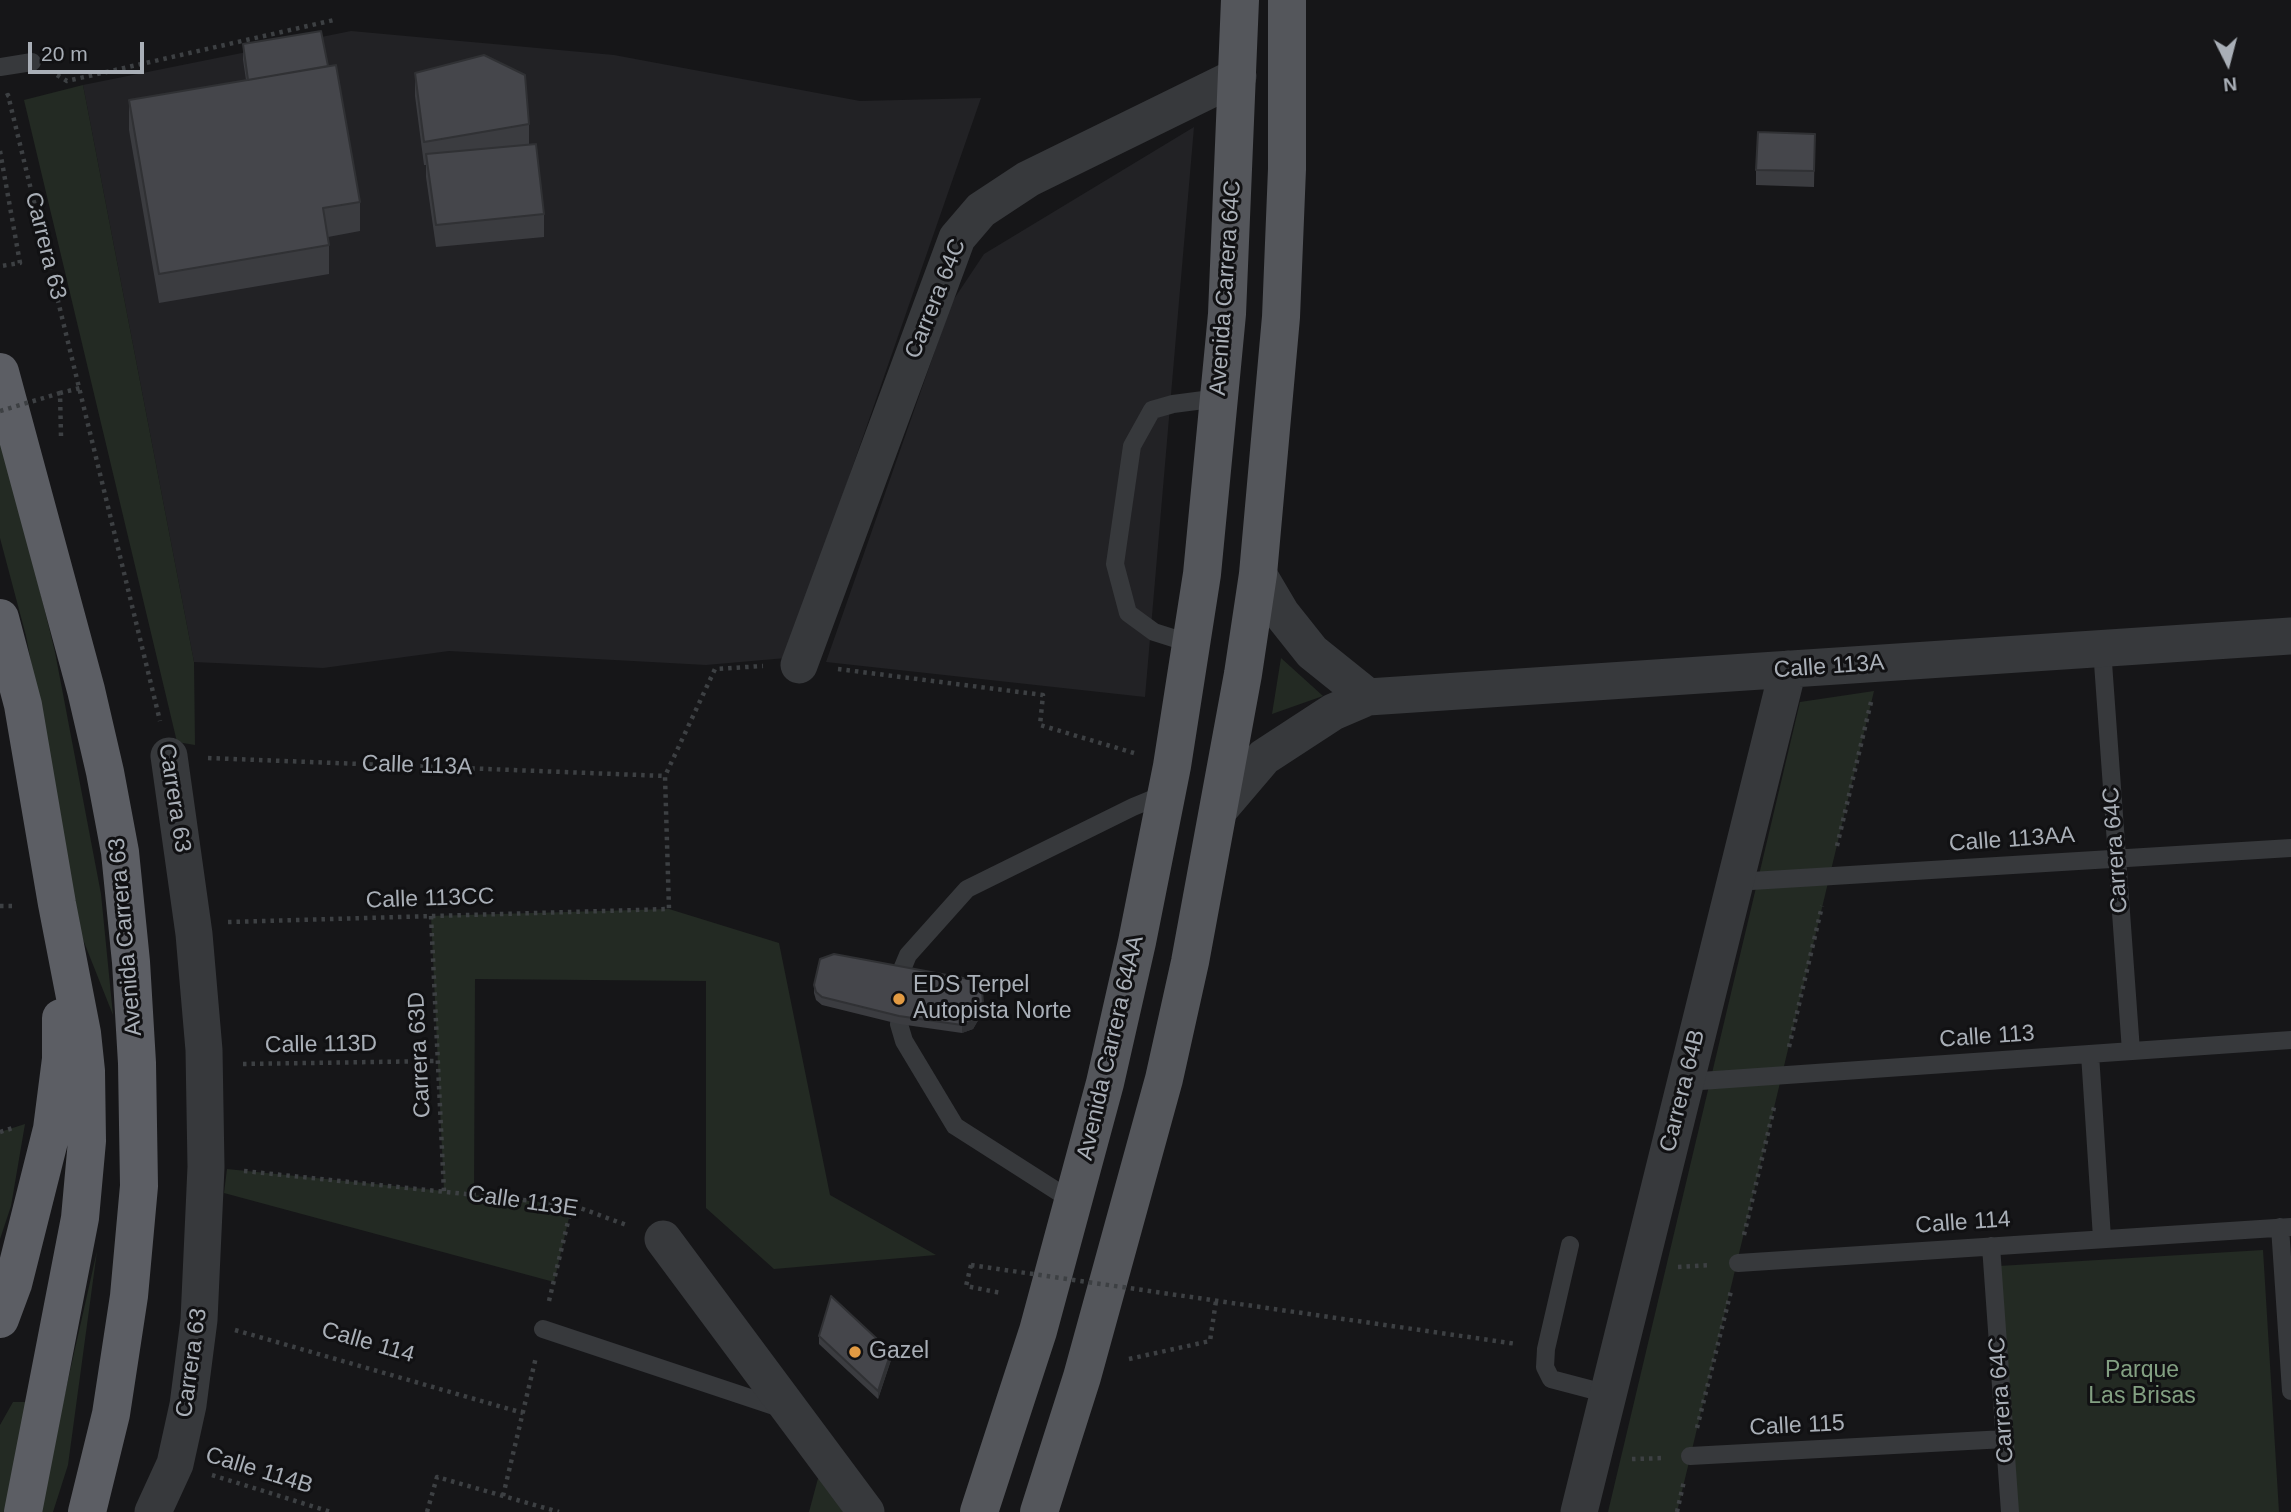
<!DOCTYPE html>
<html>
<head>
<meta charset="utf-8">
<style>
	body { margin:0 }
	#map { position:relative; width:2291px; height:1512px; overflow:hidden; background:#161618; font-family:Helvetica,sans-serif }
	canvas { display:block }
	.north { position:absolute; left:2193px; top:28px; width:70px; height:70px; -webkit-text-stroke:5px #111113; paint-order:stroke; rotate:174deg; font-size:19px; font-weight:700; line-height:28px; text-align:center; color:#a9afb7 }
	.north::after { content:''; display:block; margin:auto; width:24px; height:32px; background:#a9afb7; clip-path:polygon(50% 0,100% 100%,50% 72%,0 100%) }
	.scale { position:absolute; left:28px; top:42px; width:116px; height:32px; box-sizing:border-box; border:4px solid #a9afb7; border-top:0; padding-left:9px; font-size:21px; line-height:24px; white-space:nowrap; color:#a9afb7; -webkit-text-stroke:5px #111113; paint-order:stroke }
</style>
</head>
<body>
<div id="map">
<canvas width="2291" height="1512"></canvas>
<div class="north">N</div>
<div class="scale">20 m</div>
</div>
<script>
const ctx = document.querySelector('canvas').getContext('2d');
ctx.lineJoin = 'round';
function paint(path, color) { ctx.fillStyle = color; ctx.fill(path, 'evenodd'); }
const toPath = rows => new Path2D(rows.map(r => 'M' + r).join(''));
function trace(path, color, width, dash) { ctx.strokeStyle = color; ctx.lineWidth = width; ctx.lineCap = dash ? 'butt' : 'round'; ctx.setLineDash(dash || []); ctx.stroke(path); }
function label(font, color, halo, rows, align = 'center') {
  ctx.font = font + ' Helvetica,sans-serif'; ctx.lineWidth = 6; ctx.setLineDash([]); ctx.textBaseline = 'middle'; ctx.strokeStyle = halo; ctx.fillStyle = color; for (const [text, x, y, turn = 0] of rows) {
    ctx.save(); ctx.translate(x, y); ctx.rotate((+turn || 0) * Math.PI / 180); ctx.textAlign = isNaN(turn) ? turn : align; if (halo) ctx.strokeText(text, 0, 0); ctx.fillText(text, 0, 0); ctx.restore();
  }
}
paint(toPath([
	[351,31,614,55,860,101,981,98,786,658,706,665,449,651,323,668,194,662,83,85],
	[1194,127,1145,697,826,662,952,302,984,254]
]), '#222225');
paint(toPath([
	[83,85,194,662,195,745,177,742,24,100],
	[0,429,55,652,101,894,113,1015,74,917,49,756,26,636,0,538],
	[1281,658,1323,696,1272,714],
	[1874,691,1677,1512,1608,1512,1800,702],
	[669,909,779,943,830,1195,936,1255,774,1269,706,1208,706,981,475,979,474,1195,572,1205,554,1282,224,1193,227,1169,444,1191,431,916],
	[25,1124,11,1206,0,1239,0,1132],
	[2263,1250,2279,1512,2014,1512,1999,1266],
	[97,1251,68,1465,53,1512,0,1512,0,1425,13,1402,63,1402],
	[820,1471,848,1512,809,1512]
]), '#232a23');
trace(toPath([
	[57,75,67,81,334,20],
	[6,96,8,95,160,721],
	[0,151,20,263,1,266],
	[61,436,60,393,80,388],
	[838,669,1043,695,1040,725,1134,753],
	[208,758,665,776],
	[1837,846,1871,702],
	[0,906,17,906],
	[431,916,444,1192],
	[228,922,669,909,665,776,715,669,763,666],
	[1789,1047,1822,906],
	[243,1064,438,1061],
	[0,1132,13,1128],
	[244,1171,572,1205,629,1226],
	[1744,1235,1775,1103],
	[971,1265,966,1286,1001,1293],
	[1678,1267,1711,1265],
	[1156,1292,1517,1344],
	[549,1301,572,1205],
	[235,1330,523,1413],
	[1129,1359,1210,1341,1216,1301],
	[1697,1428,1731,1291],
	[1632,1459,1665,1458],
	[212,1475,331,1512],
	[503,1496,536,1357],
	[427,1512,437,1477,559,1512],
	[1677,1512,1684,1481]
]), '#3d4043', 4.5, [3.5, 5]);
trace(toPath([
	[0,67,32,62],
	[1192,644,1154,632,1128,613,1115,564,1132,446,1152,410,1173,404,1219,398],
	[2102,649,2131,1051],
	[1735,882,2291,848],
	[900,974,908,955,967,889,1133,807,1167,793],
	[899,1024,904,1041,955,1126,1074,1202],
	[2090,1054,2102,1238],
	[1686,1082,2291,1040],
	[2280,1227,2291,1391],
	[1570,1245,1546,1349,1545,1367,1551,1379,1608,1394],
	[1991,1246,2010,1512],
	[1738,1263,2291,1227],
	[543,1329,783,1409],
	[1690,1456,2005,1439]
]), '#37393c', 18);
trace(toPath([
	[1258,574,1281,613,1312,652,1368,697],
	[799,665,957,238,981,210,1028,179,1238,76],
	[1218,811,1264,757,1333,712,1368,697,2291,636],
	[663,1239,866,1512],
	[153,1512,175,1464,188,1405,199,1320,206,1167,204,1050,194,934,169,756],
	[1579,1512,1788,669]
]), '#37393c', 37);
trace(toPath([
	[979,1512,1038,1331,1105,1083,1137,942,1172,766,1202,574,1227,314,1240,0],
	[1039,1512,1082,1377,1164,1079,1190,962,1243,674,1258,574,1281,317,1287,169,1287,0]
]), '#54565b', 38);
trace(toPath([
	[0,372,86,690,105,772,120,852,131,962,137,1063,139,1186,129,1296,111,1414,87,1512],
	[0,618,23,705,57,904,82,1033,86,1071,87,1141,80,1218,23,1512],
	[0,1319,13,1284,52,1129,61,1059,61,1018]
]), '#5c5e64', 38);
trace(toPath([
	[0,411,60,393],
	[971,1265,1156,1292]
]), '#3d4043', 4.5, [3.5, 5]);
paint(toPath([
	[243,44,328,66,360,202,360,231,328,237,329,245,329,274,159,303,129,130,129,100,246,80,243,60],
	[415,73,529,124,529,144,544,214,544,237,436,247,426,177,426,165,424,165,415,96],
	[1815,134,1814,187,1756,185,1756,170],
	[814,985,983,1012,973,1029,962,1033,899,1024,822,1005,816,1000,814,993],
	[819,1336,891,1360,878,1399,819,1344]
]), '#3b3c40');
paint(toPath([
	[983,1004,983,1012,973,1029,962,1033,962,1025],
	[891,1352,891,1360,878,1399,878,1391]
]), '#303134');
const building = toPath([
	[321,31,328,66,248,80,243,44,321,31],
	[484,55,525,75,529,124,424,142,415,73,484,55],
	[336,65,360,202,323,208,329,245,159,274,129,100,336,65],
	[1758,132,1815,134,1814,171,1756,170,1758,132],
	[536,144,544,214,436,225,426,154,536,144],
	[834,954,974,980,982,989,983,1004,973,1021,962,1025,899,1016,822,997,816,992,814,985,820,959,834,954],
	[831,1296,891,1352,878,1391,819,1336,831,1296]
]);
paint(building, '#45464b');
trace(building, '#303134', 2);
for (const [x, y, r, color] of [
	[899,999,7,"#e39b43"],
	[855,1352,7,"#e39b43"]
]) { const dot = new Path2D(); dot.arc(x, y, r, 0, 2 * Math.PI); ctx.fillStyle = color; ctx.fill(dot); trace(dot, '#111113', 2.5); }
label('23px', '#a9afb7', '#111113', [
	["Carrera 63",45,246,76],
	["Avenida Carrera 64C",1226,288,-86],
	["Carrera 64C",936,299,-68],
	["Calle 113A",1829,667,-4],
	["Calle 113A",417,766,2],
	["Carrera 63",174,798,81],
	["Calle 113AA",2012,840,-4],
	["Carrera 64C",2116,850,-94],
	["Calle 113CC",430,899,-2],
	["Avenida Carrera 63",126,937,-95],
	["Calle 113",1987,1037,-4],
	["Calle 113D",321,1045,-1],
	["Avenida Carrera 64AA",1111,1048,-77],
	["Carrera 63D",420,1055,-93],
	["Carrera 64B",1683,1091,-76],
	["Calle 113E",523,1202,8],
	["Calle 114",1963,1223,-4],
	["Calle 114",368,1343,16],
	["Carrera 63",192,1363,-82],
	["Carrera 64C",2002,1400,-94],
	["Calle 115",1797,1426,-3],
	["Calle 114B",259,1471,17]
]);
label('23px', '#a9afb7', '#111113', [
	["EDS Terpel",913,986],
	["Autopista Norte",913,1012],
	["Gazel",869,1352]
], 'left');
label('23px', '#83a082', '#111113', [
	["Parque",2142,1371],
	["Las Brisas",2142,1397]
]);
</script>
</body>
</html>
